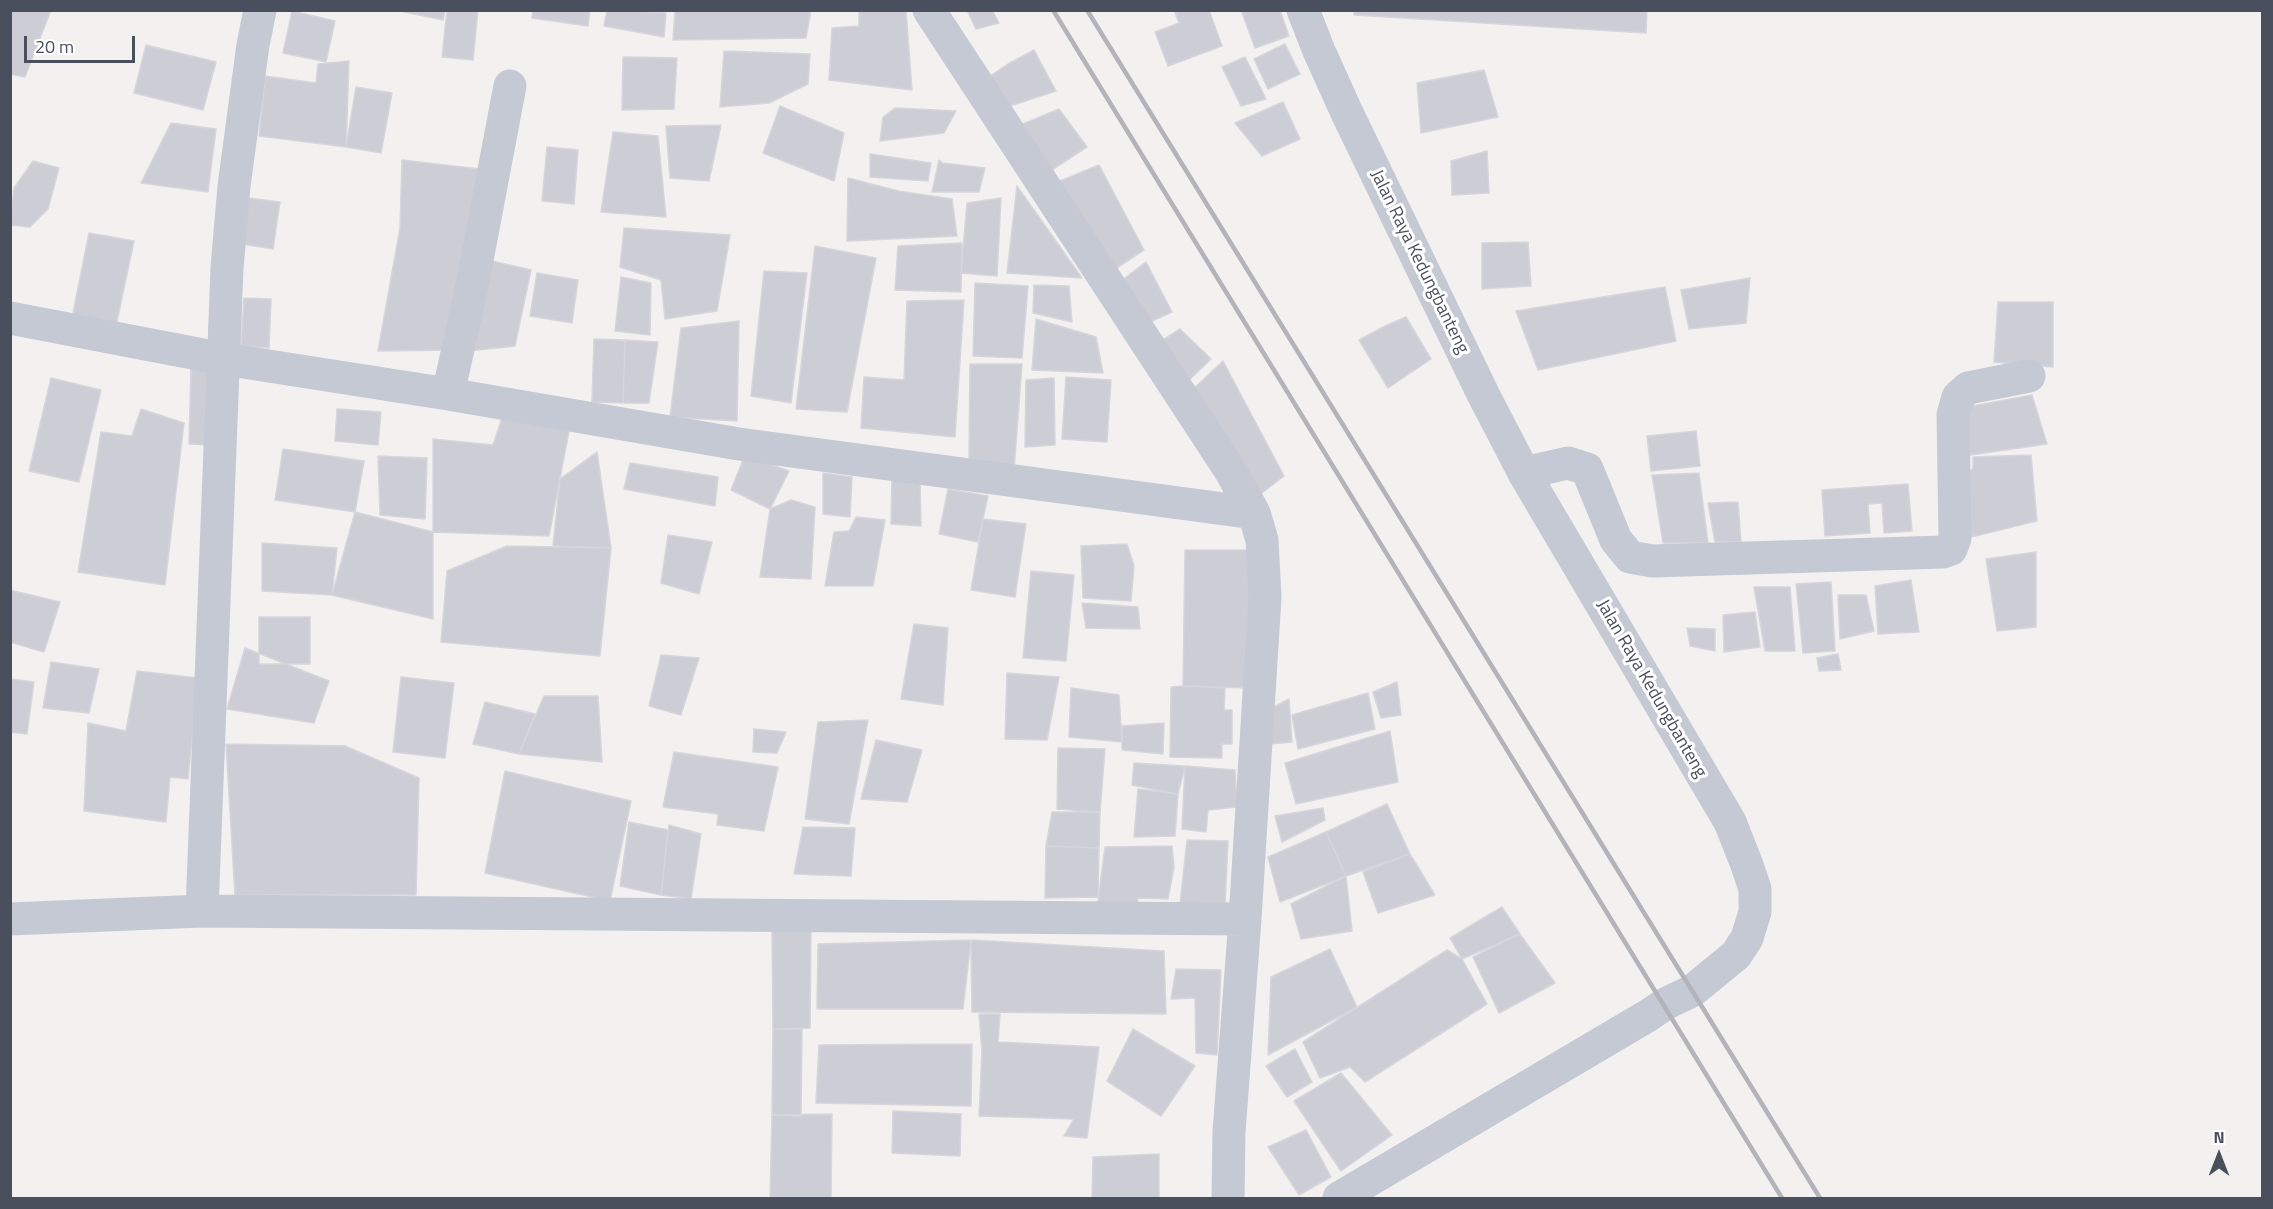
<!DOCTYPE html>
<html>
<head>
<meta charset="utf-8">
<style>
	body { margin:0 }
	#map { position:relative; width:2273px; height:1209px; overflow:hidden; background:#f3f1f0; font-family:"Titillium Web",sans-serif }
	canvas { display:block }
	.frame { position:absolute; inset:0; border:12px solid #494f5d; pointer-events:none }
	.north { position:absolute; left:2189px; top:1125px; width:60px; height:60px; -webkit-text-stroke:4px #fff; paint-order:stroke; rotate:0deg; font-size:16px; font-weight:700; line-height:24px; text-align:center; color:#494f5d }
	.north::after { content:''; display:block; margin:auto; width:21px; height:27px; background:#494f5d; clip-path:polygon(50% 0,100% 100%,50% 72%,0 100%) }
	.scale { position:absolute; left:24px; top:36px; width:111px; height:27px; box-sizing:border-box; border:3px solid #494f5d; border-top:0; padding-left:8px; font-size:18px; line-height:21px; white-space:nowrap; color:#494f5d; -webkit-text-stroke:4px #fff; paint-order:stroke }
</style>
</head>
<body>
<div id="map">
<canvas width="2273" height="1209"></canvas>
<div class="frame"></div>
<div class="north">N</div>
<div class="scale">20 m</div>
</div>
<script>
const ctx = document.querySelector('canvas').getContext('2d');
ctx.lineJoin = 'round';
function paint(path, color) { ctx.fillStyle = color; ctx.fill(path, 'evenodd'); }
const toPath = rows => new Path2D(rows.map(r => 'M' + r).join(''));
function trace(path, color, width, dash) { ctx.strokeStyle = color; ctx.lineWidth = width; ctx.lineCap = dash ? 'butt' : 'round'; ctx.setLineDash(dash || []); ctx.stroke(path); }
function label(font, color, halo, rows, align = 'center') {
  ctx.font = font + ' "Titillium Web",sans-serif'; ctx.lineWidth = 6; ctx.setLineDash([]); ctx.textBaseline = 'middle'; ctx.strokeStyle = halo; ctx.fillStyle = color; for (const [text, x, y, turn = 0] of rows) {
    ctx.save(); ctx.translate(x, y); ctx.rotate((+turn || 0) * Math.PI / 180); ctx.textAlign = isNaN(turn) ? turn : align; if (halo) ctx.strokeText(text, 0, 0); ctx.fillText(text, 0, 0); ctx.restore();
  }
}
const building = toPath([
	[10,10,51,10,25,77,10,74,10,10],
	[395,10,445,10,443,20,395,10],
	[447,10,478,10,473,60,442,57,447,10],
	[533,10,590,10,588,26,532,18,533,10],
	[607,10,647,10,647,12,666,13,664,37,604,26,607,10],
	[675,10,811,10,806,38,673,40,675,10],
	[859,10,906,10,912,90,829,80,832,28,859,26,859,10],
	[967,10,992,10,999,23,976,29,967,10],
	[1174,10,1209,10,1222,46,1168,66,1155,32,1179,23,1174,10],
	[1241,10,1280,10,1289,36,1255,48,1241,10],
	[1354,10,1647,10,1646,33,1354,15,1354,10],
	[292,11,335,21,326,62,283,53,292,11],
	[1285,44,1300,74,1268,89,1254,59,1285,44],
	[146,45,216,62,203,110,134,93,146,45],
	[1034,50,1056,91,1007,107,983,81,1008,64,1034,50],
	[724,51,810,54,808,84,769,103,720,107,724,51],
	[623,57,677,58,674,109,622,110,623,57],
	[1245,57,1266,99,1241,106,1222,67,1245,57],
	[349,61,346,147,259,136,265,76,316,83,318,64,349,61],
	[1484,70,1498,117,1421,133,1417,83,1484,70],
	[356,87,392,93,381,153,346,147,356,87],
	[1283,102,1300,139,1262,156,1235,123,1283,102],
	[780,106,844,133,834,181,763,153,780,106],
	[895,108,956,111,944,133,880,141,883,117,895,108],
	[1059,109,1087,147,1047,173,1018,126,1059,109],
	[171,123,216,129,208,192,141,183,171,123],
	[721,125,709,181,670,178,666,126,721,125],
	[613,132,658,136,666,217,601,212,613,132],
	[547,147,578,150,574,204,542,201,547,147],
	[1487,151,1489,193,1452,195,1451,161,1487,151],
	[870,154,931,163,928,181,870,177,870,154],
	[402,160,480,169,458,350,378,351,400,228,402,160],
	[939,160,942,163,985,168,979,192,932,192,939,160],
	[33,161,59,168,48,209,30,227,10,225,14,188,33,161],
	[1099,165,1144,250,1112,271,1055,183,1099,165],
	[848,178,898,191,952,199,957,236,847,241,848,178],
	[1017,186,1082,278,1007,273,1017,186],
	[248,198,280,202,273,249,242,244,248,198],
	[1001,198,997,276,961,273,967,203,1001,198],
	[624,228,730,235,717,311,665,319,661,280,620,267,624,228],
	[89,233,134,241,116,326,72,318,89,233],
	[1528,242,1531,286,1482,289,1482,243,1528,242],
	[962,243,961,292,895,290,898,246,962,243],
	[815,246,876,258,847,412,796,409,815,246],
	[488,260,531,270,515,346,469,351,488,260],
	[1146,262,1172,312,1137,328,1117,284,1146,262],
	[764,271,807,273,791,403,751,396,764,271],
	[537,273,578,280,572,323,530,316,537,273],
	[621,277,651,283,650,335,615,331,621,277],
	[1750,278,1746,323,1689,329,1681,290,1750,278],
	[975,283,1028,286,1022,358,973,356,975,283],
	[1034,285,1069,286,1072,322,1033,313,1034,285],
	[1665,287,1676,341,1538,370,1516,311,1665,287],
	[244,298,271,299,269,348,241,346,244,298],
	[964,300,955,437,861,428,864,377,904,380,907,301,964,300],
	[1998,302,2053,302,2053,367,1994,362,1998,302],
	[1406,317,1431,359,1388,388,1359,340,1385,326,1406,317],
	[1036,319,1096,337,1103,373,1032,370,1036,319],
	[739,321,737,421,670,417,681,328,739,321],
	[1180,329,1211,359,1185,384,1158,343,1180,329],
	[594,339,625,340,623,403,592,402,594,339],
	[625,340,658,342,649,403,623,403,625,340],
	[1223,361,1284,476,1258,496,1190,392,1223,361],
	[970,364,1022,364,1014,470,969,458,970,364],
	[191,367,217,368,215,445,189,444,191,367],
	[1066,377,1111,380,1107,442,1062,439,1066,377],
	[51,378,101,390,79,482,29,471,51,378],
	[1054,378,1055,445,1025,447,1026,380,1054,378],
	[2032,395,2047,444,1964,456,1962,408,2032,395],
	[141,409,184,423,165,585,78,572,101,432,132,436,141,409],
	[337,409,381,412,378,445,335,441,337,409],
	[502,418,570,426,549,536,433,532,433,439,493,445,502,418],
	[1696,431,1700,466,1651,471,1647,436,1696,431],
	[283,449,364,461,355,512,275,500,283,449],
	[597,452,611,548,553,546,560,479,597,452],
	[745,455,789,471,770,509,731,490,745,455],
	[2031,455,2037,521,1971,537,1964,474,1973,469,1973,457,2031,455],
	[378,456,427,458,425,519,380,515,378,456],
	[630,463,718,477,715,506,624,489,630,463],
	[823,473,852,477,850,517,823,514,823,473],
	[1699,473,1708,543,1663,543,1652,475,1699,473],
	[892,478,920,481,921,526,891,524,892,478],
	[1908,484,1912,531,1884,533,1882,503,1868,504,1870,533,1825,536,1822,490,1908,484],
	[948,489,988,496,978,542,939,534,948,489],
	[791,500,815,507,811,579,760,577,770,509,791,500],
	[1738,502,1741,542,1715,542,1708,503,1738,502],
	[355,512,433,532,433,619,332,595,355,512],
	[856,517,885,520,873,586,825,586,834,532,849,531,856,517],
	[983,519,1026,524,1015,597,971,590,983,519],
	[668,535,712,542,699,594,661,583,668,535],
	[262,543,337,548,332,595,262,591,262,543],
	[1127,544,1134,566,1131,601,1083,598,1081,546,1127,544],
	[507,546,611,548,600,656,441,642,447,571,507,546],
	[1185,550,1252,550,1248,688,1183,686,1185,550],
	[2036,552,2036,627,1997,631,1986,559,2036,552],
	[1031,571,1074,575,1066,661,1023,658,1031,571],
	[1911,580,1919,632,1878,634,1875,586,1911,580],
	[1831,582,1835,651,1803,653,1796,584,1831,582],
	[1754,587,1790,587,1795,651,1765,651,1754,587],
	[10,590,60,602,44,652,10,642,10,590],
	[1838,595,1866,595,1874,631,1840,639,1838,595],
	[1082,603,1138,607,1140,629,1086,628,1082,603],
	[1755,612,1760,647,1724,652,1723,615,1755,612],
	[259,617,310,617,310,664,259,664,259,617],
	[914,624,948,628,943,705,901,699,914,624],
	[1687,628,1715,629,1715,651,1690,646,1687,628],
	[245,648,329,681,314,723,227,709,245,648],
	[1838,654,1841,670,1819,671,1817,658,1838,654],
	[661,655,699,658,681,715,649,706,661,655],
	[51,662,99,669,89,713,43,708,51,662],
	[137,671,198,678,188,779,170,777,166,822,84,811,88,723,126,731,137,671],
	[1007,673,1059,677,1047,740,1005,739,1007,673],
	[401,677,454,683,445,758,393,752,401,677],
	[10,679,34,682,27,734,10,732,10,679],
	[1397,682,1401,715,1381,718,1373,692,1397,682],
	[1183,686,1225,688,1224,710,1232,710,1232,744,1222,744,1222,758,1170,757,1171,687,1183,686],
	[1071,688,1119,695,1122,742,1069,737,1071,688],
	[1368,693,1375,729,1298,749,1292,715,1368,693],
	[544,696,598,696,602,762,519,754,544,696],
	[1289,699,1292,742,1270,744,1268,710,1289,699],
	[485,702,535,714,519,754,473,744,485,702],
	[868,720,849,824,805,819,818,722,868,720],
	[1164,723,1163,754,1122,750,1122,726,1164,723],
	[754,729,786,732,777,753,753,752,754,729],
	[1390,731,1398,782,1296,804,1285,763,1390,731],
	[876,740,922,750,907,802,861,799,876,740],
	[226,744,345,746,419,778,416,895,235,895,226,744],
	[1058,748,1105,749,1100,812,1057,809,1058,748],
	[674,752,778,767,764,831,717,825,718,814,663,807,674,752],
	[1134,763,1185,766,1178,794,1132,785,1134,763],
	[1185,766,1235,770,1237,807,1208,810,1206,832,1182,829,1185,766],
	[505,771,631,801,610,901,485,873,505,771],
	[1138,789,1178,794,1175,836,1134,837,1138,789],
	[1387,804,1410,854,1346,876,1326,832,1387,804],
	[1323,808,1325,820,1282,842,1275,816,1323,808],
	[1052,812,1100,812,1099,848,1046,846,1052,812],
	[629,822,668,830,661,895,620,886,629,822],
	[669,825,701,834,691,899,661,895,669,825],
	[803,827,855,828,851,876,794,874,803,827],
	[1326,832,1346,876,1280,902,1268,857,1326,832],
	[1187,840,1228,841,1225,906,1180,904,1187,840],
	[1046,846,1099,848,1098,897,1045,898,1046,846],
	[1172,846,1174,867,1168,899,1138,898,1137,910,1097,909,1105,847,1172,846],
	[1410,854,1435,895,1378,913,1363,872,1410,854],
	[1346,876,1352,931,1301,939,1291,904,1346,876],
	[1502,907,1520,934,1462,959,1450,938,1502,907],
	[811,927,810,1028,773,1029,772,929,811,927],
	[1520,934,1555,983,1499,1013,1473,957,1520,934],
	[971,940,1164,951,1166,1014,972,1012,971,940],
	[971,940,963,1009,817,1009,818,944,971,940],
	[1330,949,1357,1007,1268,1055,1271,977,1330,949],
	[1447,950,1462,959,1487,1004,1365,1082,1350,1067,1320,1078,1303,1042,1447,950],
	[1176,969,1221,970,1217,1055,1196,1053,1195,998,1171,999,1176,969],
	[979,1014,1000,1014,998,1042,1099,1047,1087,1138,1064,1136,1074,1119,979,1116,982,1052,979,1014],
	[773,1029,802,1029,801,1116,772,1115,773,1029],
	[1133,1029,1195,1066,1161,1116,1107,1081,1133,1029],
	[972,1044,971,1106,816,1103,819,1045,972,1044],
	[1295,1049,1312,1082,1287,1097,1266,1066,1295,1049],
	[1341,1073,1392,1135,1341,1171,1294,1101,1341,1073],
	[893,1111,961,1114,960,1156,892,1153,893,1111],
	[832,1114,831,1198,770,1198,772,1115,832,1114],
	[1306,1130,1331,1177,1299,1195,1268,1147,1306,1130],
	[1159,1154,1159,1198,1092,1198,1093,1157,1159,1154]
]);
paint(building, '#cdced5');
trace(building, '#d5d5db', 1.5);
trace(toPath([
	[929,10,1230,470,1254,513,1262,540,1265,597,1245,919,1229,1132,1228,1198],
	[10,318,224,359,448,394,739,444,1254,513],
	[448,394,473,281,510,86],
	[1524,473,1568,463,1587,469,1616,540,1630,557,1652,561,1943,552,1951,549,1955,538,1953,415,1958,397,1968,388,2029,376],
	[202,911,227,268,234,186,253,45,260,10],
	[10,919,202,911,1245,919]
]), '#c5c9d4', 33);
trace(toPath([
	[1303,10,1319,51,1347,113,1484,396,1524,473,1730,822,1747,865,1755,889,1755,912,1747,938,1736,955,1692,991,1665,1004,1649,1015,1339,1198]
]), '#c5c9d4', 33);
trace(toPath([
	[1053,10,1782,1198],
	[1087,10,1820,1198]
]), '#b3b4ba', 4.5);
label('18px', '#494f5d', '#fff', [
	["Jalan Raya Kedungbanteng",1419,262,64],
	["Jalan Raya Kedungbanteng",1651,689,60]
]);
</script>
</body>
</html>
